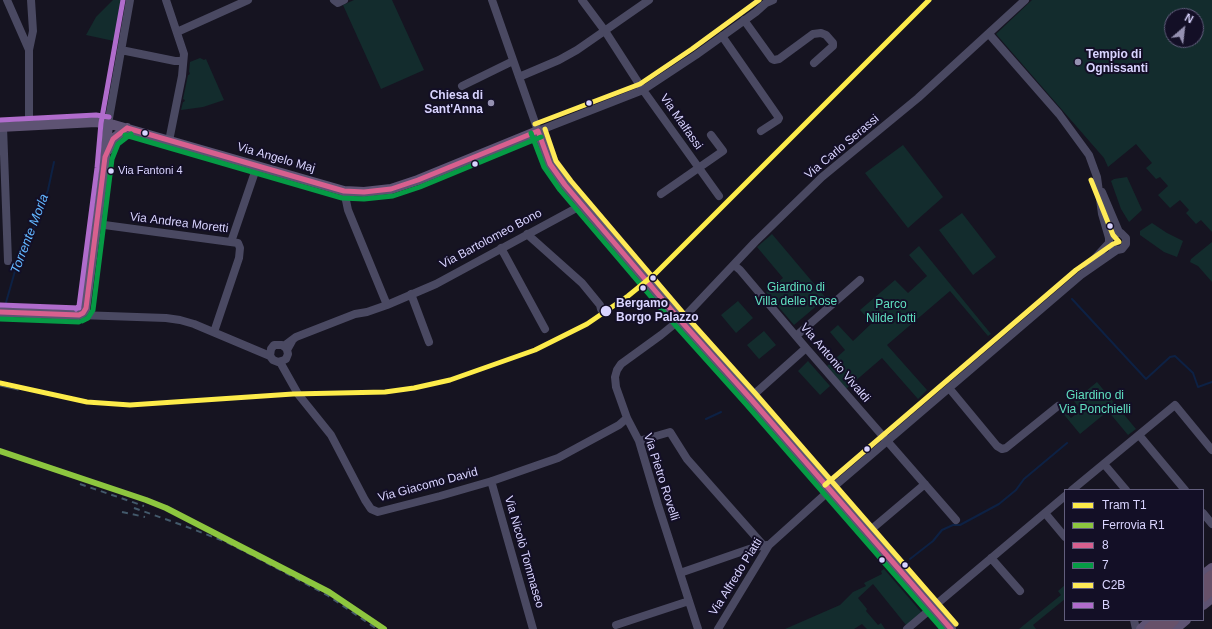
<!DOCTYPE html>
<html>
<head>
<meta charset="utf-8">
<style>
	body { margin:0 }
	#map { position:relative; width:1212px; height:629px; overflow:hidden; background:#161421; font-family:Helvetica,sans-serif }
	canvas { display:block }
	.legend { position:absolute; left:1064px; top:489px; width:140px; height:132px; box-sizing:border-box; background:#130f26; border:1px solid #625e7d; margin:0; padding:5px 7px; list-style:none; font-size:12px; color:#d9d4ff }
	.legend li { display:flex; align-items:center; gap:8px; height:20px }
	.legend b { width:20px; border:1px solid #625e7d }
	.north { position:absolute; left:1164px; top:8px; width:40px; height:40px; box-sizing:border-box; background:#130f26; border:1px solid #625e7d; border-radius:50%; rotate:28deg; font-size:11px; font-weight:700; line-height:16px; text-align:center; color:#d9d4ff }
	.north::after { content:''; display:block; margin:auto; width:14px; height:18px; background:#9591b1; clip-path:polygon(50% 0,100% 100%,50% 72%,0 100%) }
</style>
</head>
<body>
<div id="map">
<canvas width="1212" height="629"></canvas>
<ul class="legend">
<li><b style="height:5px;background:#fdec4a"></b>Tram T1</li>
<li><b style="height:5px;background:#8dc63f"></b>Ferrovia R1</li>
<li><b style="height:5px;background:#d7608f"></b>8</li>
<li><b style="height:5px;background:#069b45"></b>7</li>
<li><b style="height:5px;background:#feea57"></b>C2B</li>
<li><b style="height:5px;background:#b06ccc"></b>B</li>
</ul>
<div class="north">N</div>
</div>
<script>
const ctx = document.querySelector('canvas').getContext('2d');
ctx.lineJoin = 'round';
function paint(path, color) { ctx.fillStyle = color; ctx.fill(path, 'evenodd'); }
const toPath = rows => new Path2D(rows.map(r => 'M' + r).join(''));
function trace(path, color, width, dash) { ctx.strokeStyle = color; ctx.lineWidth = width; ctx.lineCap = dash ? 'butt' : 'round'; ctx.setLineDash(dash || []); ctx.stroke(path); }
function label(font, color, halo, rows, align = 'center') {
  ctx.font = font + ' Helvetica,sans-serif'; ctx.lineWidth = 4; ctx.setLineDash([]); ctx.textBaseline = 'middle'; ctx.strokeStyle = halo; ctx.fillStyle = color; for (const [text, x, y, turn = 0] of rows) {
    ctx.save(); ctx.translate(x, y); ctx.rotate((+turn || 0) * Math.PI / 180); ctx.textAlign = isNaN(turn) ? turn : align; if (halo) ctx.strokeText(text, 0, 0); ctx.fillText(text, 0, 0); ctx.restore();
  }
}
paint(toPath([
	[113,0,122,0,114,41,86,35,96,17],
	[354,0,392,0,424,70,381,89,343,5],
	[1032,0,1212,0,1212,232,1201,220,1196,224,1186,213,1189,210,1180,200,1170,208,1158,195,1168,186,1160,177,1156,179,1146,168,1152,163,1136,144,1108,167,1104,158,996,34],
	[1172,16,1196,16,1196,40,1172,40],
	[200,58,204,60,206,59,224,100,203,107,181,110,183,102,184,102,185,100,183,99,188,75,189,75,190,73,189,72,190,62],
	[903,145,943,197,908,228,865,173],
	[1127,177,1142,210,1129,222,1121,209,1111,181,1114,179],
	[962,213,996,257,973,275,939,230],
	[1152,223,1167,233,1183,241,1177,257,1164,252,1140,235,1140,231],
	[772,234,826,298,794,325,766,292,783,278,757,247],
	[1212,242,1212,282,1198,266,1190,262,1191,259],
	[919,246,991,334,988,336,950,291,887,345,927,390,918,399,882,358,846,389,827,366,845,350,830,332,838,325,853,341,872,323,860,310,895,280,908,293,927,276,909,255],
	[738,301,753,318,736,333,721,315],
	[764,331,776,345,759,359,747,345],
	[808,361,830,386,820,395,798,371],
	[1097,382,1136,429,1128,435,1108,411,1080,434,1061,411,1063,409,1071,418,1081,410,1074,401],
	[884,569,922,613,906,625,873,584,858,598,867,609,866,611,878,625,881,623,885,629,867,629,862,624,854,629,785,629,840,605,853,592,866,586,864,583,882,574,881,571],
	[1065,585,1065,599,1033,625,1036,629,1019,629,1061,595,1058,591]
]), '#132c2d');
trace(toPath([
	[1072,299,1146,379,1170,357,1175,356,1193,373,1198,387,1212,382],
	[5,306,17,264,31,235,48,190,54,162],
	[706,419,721,412],
	[910,559,933,541,942,530,953,525,960,525,999,504,1016,490,1024,479,1067,443]
]), '#0d2144', 2);
trace(toPath([
	[7,0,29,50,29,125],
	[166,0,184,54,182,76,169,141],
	[334,0,338,3,344,0],
	[492,0,538,131,643,90,696,55,756,12,766,3,773,0],
	[582,0,605,31,643,90,719,196],
	[744,20,772,59,774,60,779,59,813,34,821,33,826,35,833,43,833,46,814,63],
	[177,32,248,0],
	[989,34,1059,114,1089,155,1097,177,1102,214,1109,238,1109,243,1112,248,1117,250],
	[722,36,779,118,778,120,761,131],
	[29,50,33,31,31,0],
	[121,50,175,61,183,61],
	[519,77,559,60,577,50,649,0],
	[462,86,513,61],
	[108,124,130,0],
	[3,127,8,261],
	[344,191,348,210,387,305],
	[1102,192,1119,232],
	[661,194,723,151,711,135],
	[97,224,238,243,240,248,239,258,214,332],
	[527,234,582,283,600,305,601,309],
	[231,242,257,166],
	[501,248,545,329],
	[734,265,740,270,806,348,956,520],
	[1088,266,1109,243],
	[411,294,429,342],
	[79,315,166,318,180,320,194,324,270,356,273,360,278,362,282,361,286,359,288,354,287,350,292,341],
	[796,336,860,280],
	[284,346,296,337,355,314,367,312,387,305,436,284,582,205],
	[270,356,271,349,274,345,282,345,287,349],
	[280,362,298,394,331,435,365,500,371,509,378,512,440,496,492,481,558,458,619,425,627,418],
	[949,388,997,446,1002,449,1006,448,1058,406],
	[750,398,806,348],
	[1139,435,1185,490],
	[639,441,670,432,687,459,763,545],
	[1104,464,1126,490],
	[492,481,492,484,533,629],
	[1072,490,1175,405,1212,450],
	[1045,513,1065,537],
	[1203,513,1212,524],
	[867,533,925,484],
	[991,558,1020,591],
	[680,573,755,547,767,545],
	[1134,620,1136,629],
	[616,625,689,601],
	[698,629,658,505,639,441,627,418,616,387,615,377,617,370,621,364,661,335,688,313,755,242,822,177,918,98,1025,0],
	[718,629,769,545,830,490,1081,275,1117,250,1122,249,1126,244,1126,238,1121,233,1115,233,1109,238],
	[907,629,1065,496]
]), '#4a4962', 8);
trace(toPath([
	[0,127,96,122,114,125,344,191,364,192,391,189,418,180,538,131,550,164,565,185,680,320,750,398,951,629],
	[108,150,113,139,127,128],
	[0,312,79,315,85,310,104,169,108,124],
	[1203,575,1212,568],
	[1203,605,1212,598],
	[1141,629,1151,620],
	[1175,629,1186,620]
]), '#5e5373', 10);
trace(toPath([
	[1203,584,1212,576],
	[1203,596,1212,588],
	[1150,629,1161,620],
	[1163,629,1173,620]
]), '#67516a', 12);
trace(toPath([
	[0,386,18,390]
]), '#43596b', 1);
trace(toPath([
	[80,484,144,506],
	[134,508,182,525,226,542,250,554,327,595,377,629],
	[122,512,145,517]
]), '#43596b', 2, [6, 5]);
trace(toPath([
	[127,128,344,191,364,192,391,189,418,180,538,131],
	[538,131,550,164,565,185,680,320,750,398,951,629],
	[0,312,79,315],
	[79,315,83,313,86,308,105,157,113,139,127,128]
]), '#d7608f', 5);
trace(toPath([
	[531,133,544,167,560,190,675,325,745,403,942,629],
	[125,135,342,198,364,199,393,196,420,187,541,137],
	[0,319,79,322],
	[82,321,88,318,93,310,112,159,118,144,131,134]
]), '#069b45', 5);
trace(toPath([
	[535,124,640,84,692,49,759,0],
	[545,129,556,161,571,181,685,315,755,393,956,624],
	[825,485,1076,270,1113,244,1119,242,1113,235,1091,180]
]), '#feea57', 5);
trace(toPath([
	[0,120,96,115,109,117],
	[0,305,79,308],
	[76,309,79,306,97,168,101,123,123,0]
]), '#b06ccc', 5);
trace(toPath([
	[0,451,146,500,166,508,329,592,384,629]
]), '#8dc63f', 6);
trace(toPath([
	[0,383,87,402,130,405,293,394,385,392,414,388,450,380,535,350,587,324,628,296,655,274,929,0]
]), '#fdec4a', 5);
for (const [x, y, r, color] of [
	[1078,62,4,"#9591b1"],
	[491,103,4,"#9591b1"],
	[589,103,3.5,"#d9d4ff"],
	[145,133,3.5,"#d9d4ff"],
	[475,164,3.5,"#d9d4ff"],
	[111,171,3.5,"#d9d4ff"],
	[1110,226,3.5,"#d9d4ff"],
	[653,278,3.5,"#d9d4ff"],
	[643,288,3.5,"#d9d4ff"],
	[606,311,6,"#d9d4ff"],
	[867,449,3.5,"#d9d4ff"],
	[882,560,3.5,"#d9d4ff"],
	[905,565,3.5,"#d9d4ff"]
]) { const dot = new Path2D(); dot.arc(x, y, r, 0, 2 * Math.PI); ctx.fillStyle = color; ctx.fill(dot); trace(dot, '#130f26', 1.5); }
label('11px', '#d9d4ff', '#130f26', [
	["Via Fantoni 4",118,171]
], 'left');
label('bold 12px', '#d9d4ff', '#130f26', [
	["Tempio di",1086,55],
	["Ognissanti",1086,69],
	["Chiesa di",483,96,"right"],
	["Sant'Anna",483,110,"right"]
], 'left');
label('12px', '#d9d4ff', '#130f26', [
	["Via Malfassi",681,122,55],
	["Via Carlo Serassi",842,147,-40],
	["Via Angelo Maj",276,158,16],
	["Via Andrea Moretti",179,223,7],
	["Via Bartolomeo Bono",491,239,-28],
	["Via Antonio Vivaldi",835,363,49],
	["Via Pietro Rovelli",661,477,72],
	["Via Giacomo David",428,485,-15],
	["Via Nicolò Tommaseo",524,552,74],
	["Via Alfredo Piatti",736,577,-58]
]);
label('12px', '#5fe0c0', '#130f26', [
	["Giardino di",796,288],
	["Villa delle Rose",796,302],
	["Parco",891,305],
	["Nilde Iotti",891,319],
	["Giardino di",1095,396],
	["Via Ponchielli",1095,410]
]);
label('bold 12px', '#d9d4ff', '#130f26', [
	["Bergamo",616,304],
	["Borgo Palazzo",616,318]
], 'left');
label('italic 13px', '#62b6ff', '#130f26', [
	["Torrente Morla",30,234,-69]
]);
</script>
</body>
</html>
